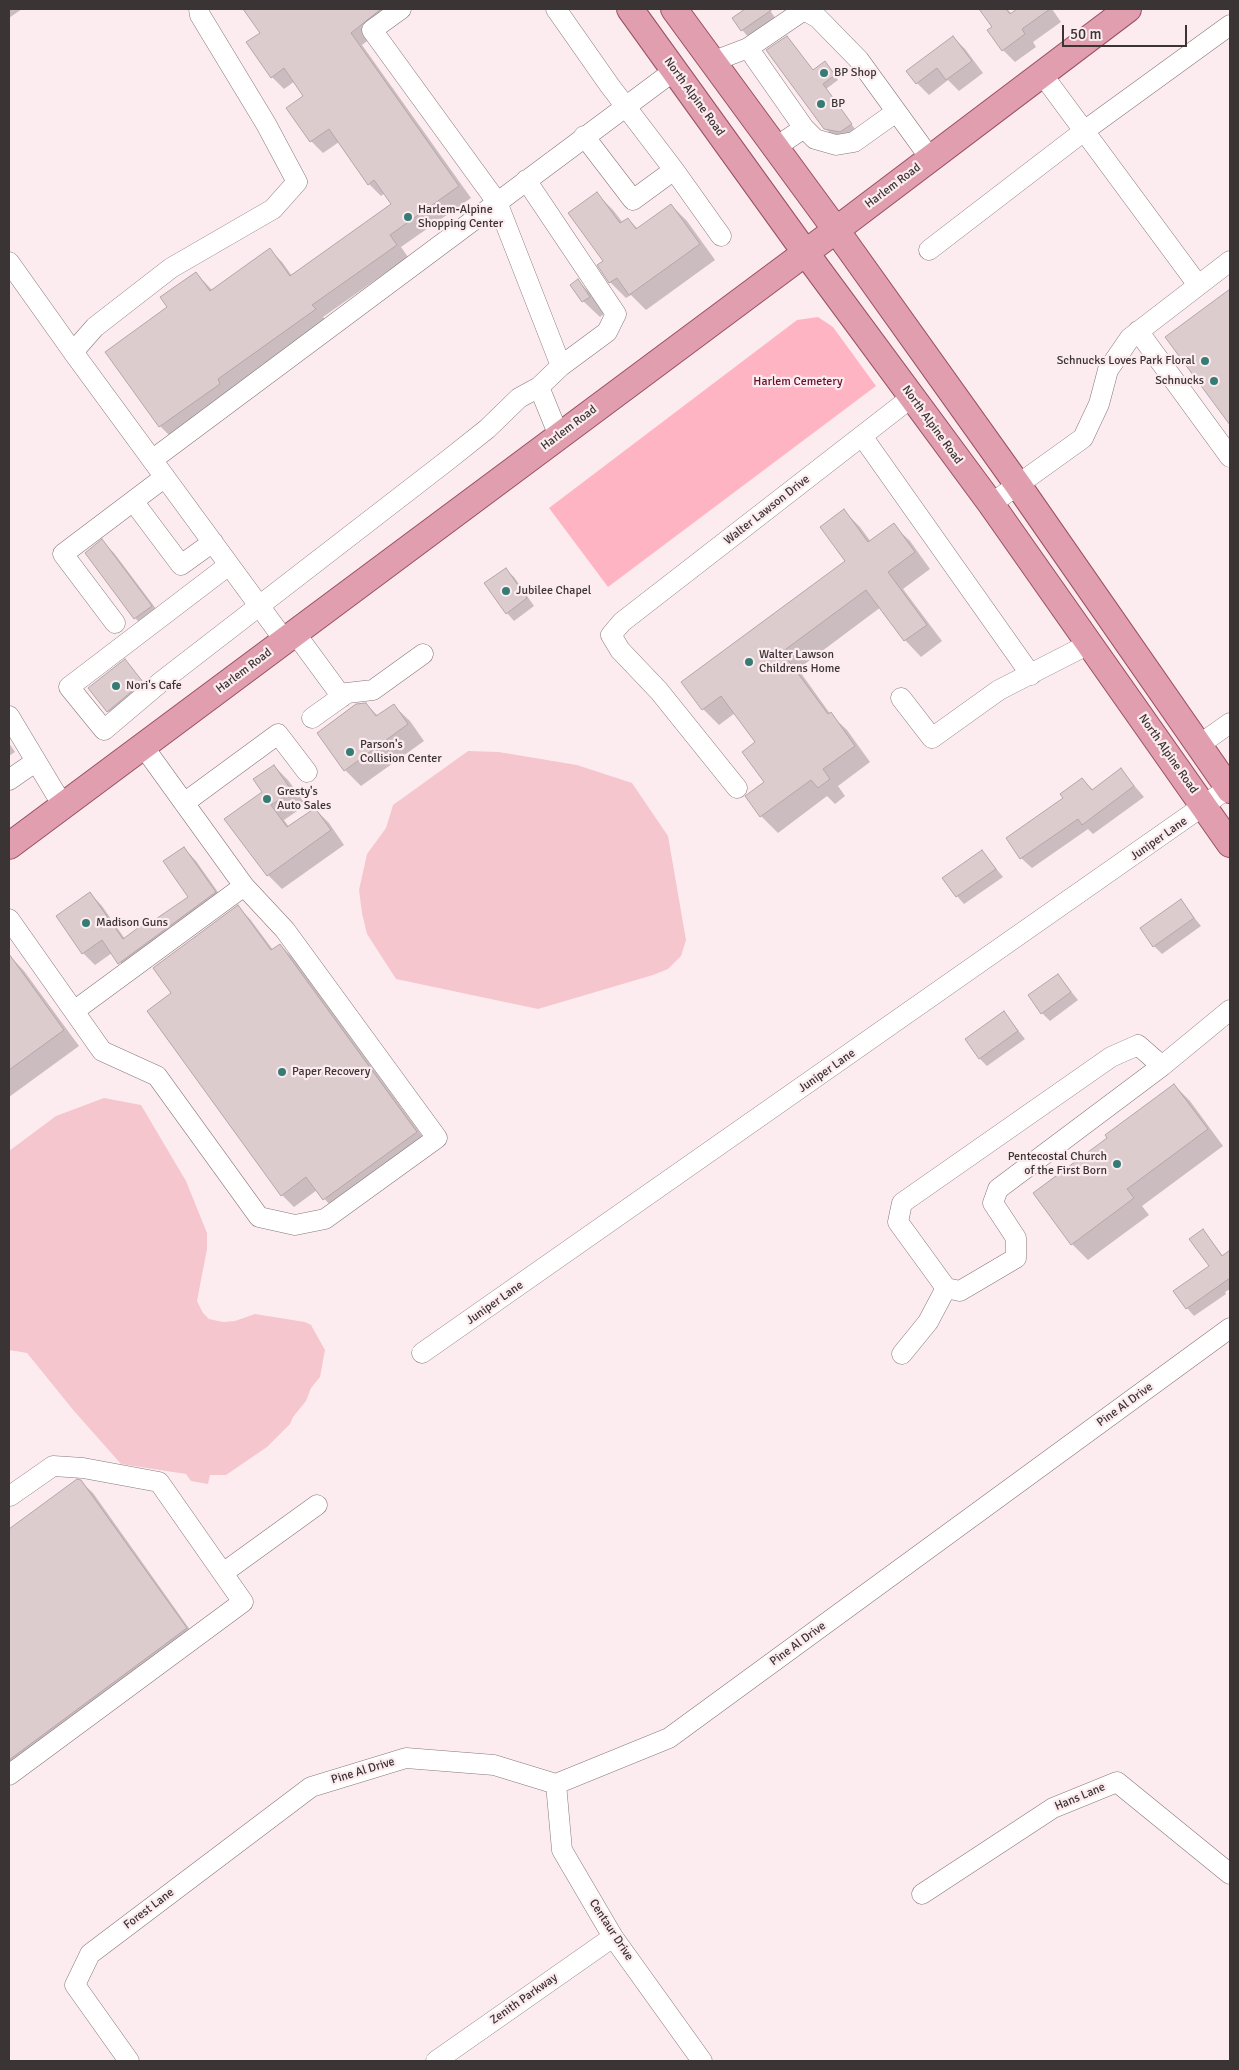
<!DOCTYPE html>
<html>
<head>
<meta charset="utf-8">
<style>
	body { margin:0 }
	#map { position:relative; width:1239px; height:2070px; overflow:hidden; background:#fdecef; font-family:Signika,sans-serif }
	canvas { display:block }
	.frame { position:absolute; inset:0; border:10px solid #3b3435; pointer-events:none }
	.scale { position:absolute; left:1062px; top:25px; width:125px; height:22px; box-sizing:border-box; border:2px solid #3b3435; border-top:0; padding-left:6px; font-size:15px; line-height:18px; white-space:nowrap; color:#3b3435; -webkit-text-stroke:4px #fdecef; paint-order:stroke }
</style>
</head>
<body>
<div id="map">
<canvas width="1239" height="2070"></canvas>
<div class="frame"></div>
<div class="scale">50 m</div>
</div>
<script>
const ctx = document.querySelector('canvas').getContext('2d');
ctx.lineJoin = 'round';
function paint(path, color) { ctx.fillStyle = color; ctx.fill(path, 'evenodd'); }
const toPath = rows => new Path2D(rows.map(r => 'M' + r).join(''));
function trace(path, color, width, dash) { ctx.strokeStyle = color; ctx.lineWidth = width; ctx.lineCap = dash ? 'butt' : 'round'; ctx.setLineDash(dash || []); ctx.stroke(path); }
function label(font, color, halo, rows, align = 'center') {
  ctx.font = font + ' Signika,sans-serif'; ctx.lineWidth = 4.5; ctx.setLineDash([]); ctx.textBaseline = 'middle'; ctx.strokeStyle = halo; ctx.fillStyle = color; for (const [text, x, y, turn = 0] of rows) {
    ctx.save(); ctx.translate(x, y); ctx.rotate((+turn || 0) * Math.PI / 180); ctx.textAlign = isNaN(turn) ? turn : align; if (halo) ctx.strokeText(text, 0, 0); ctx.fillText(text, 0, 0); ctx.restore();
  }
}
paint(toPath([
	[818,317,833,327,876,386,608,587,549,508,797,320]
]), '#ffb4c3');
paint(toPath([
	[468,751,499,752,577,765,632,783,668,836,686,940,681,956,668,969,653,975,538,1009,396,979,367,934,362,913,359,890,367,854,386,828,393,805],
	[104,1098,141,1105,186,1181,207,1233,207,1249,197,1301,203,1313,209,1319,223,1322,235,1321,255,1314,305,1322,311,1325,325,1350,320,1377,311,1388,306,1401,293,1417,290,1424,267,1447,226,1475,210,1475,208,1484,191,1481,186,1474,121,1464,74,1411,27,1353,9,1350,9,1151,56,1116]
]), '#f6c6cf');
paint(toPath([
	[9,9,22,9,9,18],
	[244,9,403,9,402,14,362,45,471,198,401,247,408,257,323,317,327,322,172,438,160,426,107,352,169,307,196,273,213,291,270,250,282,262,292,276,393,204,385,193,381,196,369,184,339,142,323,153,311,141,288,108,305,96,295,81,284,89,272,77,261,33],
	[748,9,769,9,776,19,749,38,733,19],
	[990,9,1007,9,1012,14,1019,9,1052,9,1061,22,1033,42,1036,47,1015,62,1003,50,994,27,984,13],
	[787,37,813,71,829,67,838,80,826,89,855,129,845,136,830,133,825,128],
	[953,37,965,49,983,73,959,91,948,80,929,95,917,83],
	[597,194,613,210,623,223,628,219,638,229,671,205,687,221,715,260,646,310,631,295,626,298,610,282,605,261],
	[578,281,594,297,605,313,600,317,583,301,572,285],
	[1230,291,1230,423,1167,337],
	[844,511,860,527,871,542,893,525,910,541,930,569,903,589,942,641,921,657,905,640,881,607,798,669,831,715,847,730,870,762,838,786,845,796,835,804,827,796,778,833,761,816,747,797,765,782,757,742,735,713,719,725,703,709,847,561],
	[102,541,114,553,163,618,147,630,135,618],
	[506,570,514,577,534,606,514,621,507,613],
	[125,661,154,694,119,723,108,711],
	[366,704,378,716,393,705,410,721,424,741,361,786,345,770],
	[9,743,15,752,9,756],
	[274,766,288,780,306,805,284,820,289,827,315,809,329,823,344,845,282,889,268,875,263,792],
	[1121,770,1144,797,1093,834,1088,829,1032,868,1021,858,1064,799,1082,779,1093,790],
	[184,848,196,861,227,905,132,975,112,953,95,965,83,953,90,893,102,906,125,939,148,926,189,897],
	[982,851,1003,877,964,904,957,896],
	[1181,901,1201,926,1162,954,1154,946],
	[238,907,250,919,273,950,280,945,292,957,428,1144,336,1212,317,1190,294,1207,282,1195,173,994],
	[9,955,24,971,79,1046,9,1097],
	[1058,975,1078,1000,1050,1021,1042,1013],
	[1004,1012,1025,1039,987,1066,979,1058],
	[1174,1085,1190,1101,1223,1146,1142,1206,1149,1215,1088,1260,1072,1244,1035,1194,1109,1138],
	[1203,1230,1223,1256,1230,1251,1230,1289,1225,1292,1226,1294,1194,1316,1187,1308,1210,1267],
	[77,1481,80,1481,93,1493,198,1641,14,1777,9,1788,9,1530]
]), '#0003');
const building = toPath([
	[243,9,381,9,351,33,459,186,390,235,397,245,312,305,316,309,218,379,220,384,159,427,105,352,167,307,160,297,196,272,210,291,270,248,290,276,391,204,374,180,368,185,329,129,310,142,286,108,303,96,284,68,271,78,246,42,260,33,243,9],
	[745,9,773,9,741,31,732,18,745,9],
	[979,9,1006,9,1010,14,1017,9,1050,9,1022,29,1025,34,1002,51,987,30,992,27,979,9],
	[787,36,813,70,825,61,835,75,823,84,852,124,840,132,824,129,766,50,787,36],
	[953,36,972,61,946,80,937,68,916,84,906,71,953,36],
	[597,192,620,223,628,218,636,229,671,204,700,244,629,295,617,278,609,283,597,265,603,261,568,213,597,192],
	[578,279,590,297,582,302,570,285,578,279],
	[1230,289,1230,425,1165,337,1230,289],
	[844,509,868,542,894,523,915,552,888,572,927,625,904,641,866,590,782,652,828,714,831,712,855,746,823,769,830,779,818,788,811,780,760,817,745,796,764,782,742,752,755,742,721,696,702,710,681,682,845,561,820,527,844,509],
	[102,539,152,606,134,619,85,553,102,539],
	[506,568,527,598,506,614,484,583,506,568],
	[125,659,143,682,107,712,88,688,125,659],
	[366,703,376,716,394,704,408,724,344,771,317,733,356,704,366,703],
	[274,765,292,791,271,805,287,827,315,808,331,830,267,876,224,819,262,792,253,779,274,765],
	[1121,768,1134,786,1082,825,1078,819,1020,859,1006,838,1063,798,1060,794,1082,778,1092,790,1121,768],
	[184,847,216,892,118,964,102,940,82,954,56,916,90,892,123,939,146,922,147,925,188,897,163,861,184,847],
	[982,850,996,869,956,897,942,878,982,850],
	[1181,899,1194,918,1153,947,1140,928,1181,899],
	[238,905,271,950,280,944,417,1132,323,1200,306,1177,281,1196,147,1011,171,993,153,968,238,905],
	[9,954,64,1030,9,1070,9,954],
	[1058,974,1071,992,1041,1014,1028,995,1058,974],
	[1004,1011,1018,1031,979,1059,965,1039,1004,1011],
	[1174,1084,1208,1129,1127,1189,1134,1198,1071,1245,1033,1193,1107,1138,1105,1135,1174,1084],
	[1203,1229,1222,1256,1230,1250,1230,1278,1186,1309,1173,1291,1209,1266,1189,1239,1203,1229],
	[77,1479,81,1480,187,1628,9,1760,9,1529,77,1479]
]);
paint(building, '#dcccce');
trace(building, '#b5a5a8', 1);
const minor = toPath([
	[199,9,200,15,266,124,297,182,273,209,171,268,95,327,73,352,285,641],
	[556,9,610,86,674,170,633,200,584,136],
	[748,48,804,128],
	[714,61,748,48,804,10,818,18,859,60,930,158],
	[1042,74,1198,285],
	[776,147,804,128,815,139,836,145,854,142,896,112],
	[674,170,721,236],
	[526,180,616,314,607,332,561,366],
	[929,250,1084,131,1230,25],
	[9,262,73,352],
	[1138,331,1230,457],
	[539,387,559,436],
	[862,436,1031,675],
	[152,460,675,70],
	[133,501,181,565,213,542],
	[991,504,1083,438,1099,404,1108,370,1130,338,1230,261],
	[229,565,69,687,104,730,162,681,448,460,487,429,519,398,539,387,561,366,497,202,372,30,401,9],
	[115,623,63,554,165,477],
	[295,633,342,697],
	[901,698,932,738,999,690,1089,644],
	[9,716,63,806],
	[312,718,347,693,373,690,423,654],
	[1199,745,1230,723],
	[9,780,35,762],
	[737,788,659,691,620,650,611,635,622,622,912,397],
	[184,803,278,734,307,772],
	[9,919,102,1051,157,1076,259,1217,295,1225,325,1219,437,1138,285,930,244,886,143,746],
	[74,1011,244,886],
	[946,1288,960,1291,1016,1258,1016,1238,993,1203,998,1189,1162,1066],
	[422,1353,1230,787],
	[902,1354,928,1322,946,1288,898,1222,902,1203,1111,1057,1138,1045,1162,1066,1230,1010],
	[223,1573,317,1505],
	[9,1775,243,1602,159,1482,83,1468,53,1466,10,1496],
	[556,1784,562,1850,613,1937,702,2061],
	[922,1894,1053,1808,1117,1782,1230,1874],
	[129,2061,75,1985,90,1954,311,1787,406,1758,494,1765,556,1784,669,1738,1230,1328],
	[436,2061,613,1937]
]);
const major = toPath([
	[630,9,805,252,991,504,1230,844],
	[674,9,836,230,1018,485,1230,790],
	[9,846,836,230,1128,9]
]);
trace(minor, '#86777a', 21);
trace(major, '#994f62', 28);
trace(minor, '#fff', 20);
trace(major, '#e09eaf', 26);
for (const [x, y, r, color] of [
	[824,73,5,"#357c75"],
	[821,104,5,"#357c75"],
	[408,217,5,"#357c75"],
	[1205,361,5,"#357c75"],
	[1214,381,5,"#357c75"],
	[506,591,5,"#357c75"],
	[749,662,5,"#357c75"],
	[116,686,5,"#357c75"],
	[350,752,5,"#357c75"],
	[267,799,5,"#357c75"],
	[86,923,5,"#357c75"],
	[282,1072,5,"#357c75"],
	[1117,1164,5,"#357c75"]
]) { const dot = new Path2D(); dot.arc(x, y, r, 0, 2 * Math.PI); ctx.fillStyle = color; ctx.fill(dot); trace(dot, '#fdecef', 2); }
label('12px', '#3b3435', '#fdecef', [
	["BP Shop",834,73],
	["BP",831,104],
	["Harlem-Alpine",418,210],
	["Shopping Center",418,224],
	["Schnucks Loves Park Floral",1195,361,"right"],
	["Schnucks",1204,381,"right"],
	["Jubilee Chapel",516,591],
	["Walter Lawson",759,655],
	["Childrens Home",759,669],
	["Nori's Cafe",126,686],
	["Parson's",360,745],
	["Collision Center",360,759],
	["Gresty's",277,792],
	["Auto Sales",277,806],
	["Madison Guns",96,923],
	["Paper Recovery",292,1072],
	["Pentecostal Church",1107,1157,"right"],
	["of the First Born",1107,1171,"right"]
], 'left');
label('12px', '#3b3435', '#fdecef', [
	["North Alpine Road",694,97,54],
	["Harlem Road",893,186,-37],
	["North Alpine Road",932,425,54],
	["Harlem Road",569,428,-37],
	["Walter Lawson Drive",767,510,-38],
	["Harlem Road",244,671,-37],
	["North Alpine Road",1168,754,55],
	["Juniper Lane",1159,839,-35],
	["Juniper Lane",827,1071,-35],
	["Juniper Lane",495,1303,-35],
	["Pine Al Drive",1125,1405,-36],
	["Pine Al Drive",798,1644,-36],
	["Pine Al Drive",363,1771,-17],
	["Hans Lane",1080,1797,-23],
	["Forest Lane",149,1909,-37],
	["Centaur Drive",611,1930,57],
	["Zenith Parkway",524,1999,-35]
]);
label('12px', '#680e2e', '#fdecef', [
	["Harlem Cemetery",798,382]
]);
</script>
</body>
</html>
